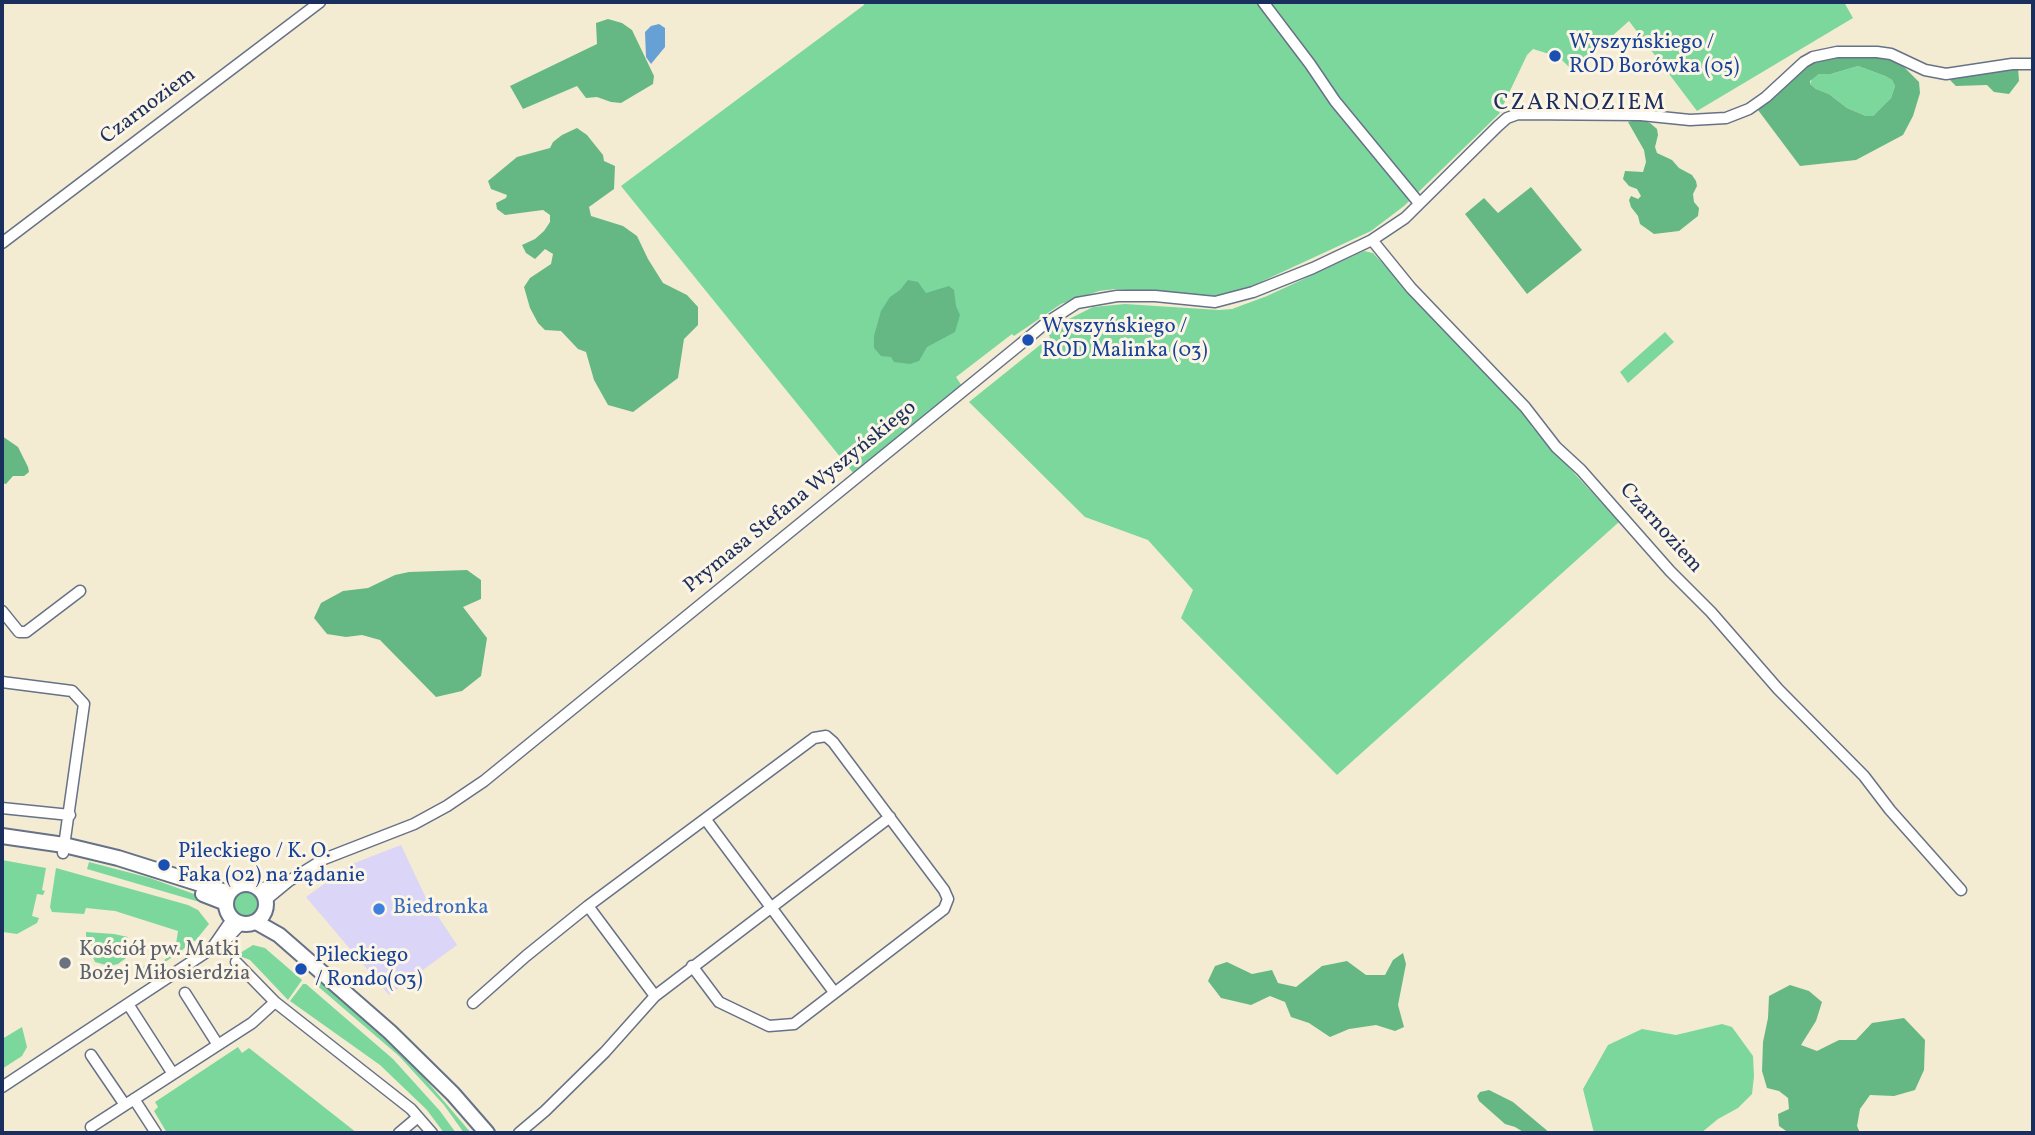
<!DOCTYPE html>
<html>
<head>
<meta charset="utf-8">
<style>
	body { margin:0 }
	#map { position:relative; width:2035px; height:1135px; overflow:hidden; background:#f3ecd2; font-family:Vollkorn,serif }
	canvas { display:block }
	.frame { position:absolute; inset:0; border:4px solid #1b2f5e; pointer-events:none }
</style>
</head>
<body>
<div id="map">
<canvas width="2035" height="1135"></canvas>
<div class="frame"></div>
</div>
<script>
const ctx = document.querySelector('canvas').getContext('2d');
ctx.lineJoin = 'round';
function paint(path, color) { ctx.fillStyle = color; ctx.fill(path, 'evenodd'); }
const toPath = rows => new Path2D(rows.map(r => 'M' + r).join(''));
function trace(path, color, width, dash) { ctx.strokeStyle = color; ctx.lineWidth = width; ctx.lineCap = dash ? 'butt' : 'round'; ctx.setLineDash(dash || []); ctx.stroke(path); }
function label(font, color, halo, rows, align = 'center') {
  ctx.font = font + ' Vollkorn,serif'; ctx.lineWidth = 6; ctx.setLineDash([]); ctx.textBaseline = 'middle'; ctx.strokeStyle = halo; ctx.fillStyle = color; for (const [text, x, y, turn = 0] of rows) {
    ctx.save(); ctx.translate(x, y); ctx.rotate((+turn || 0) * Math.PI / 180); ctx.textAlign = isNaN(turn) ? turn : align; if (halo) ctx.strokeText(text, 0, 0); ctx.fillText(text, 0, 0); ctx.restore();
  }
}
paint(toPath([
	[401,845,426,898,457,945,389,995,306,897,352,864]
]), '#dbd6f7');
paint(toPath([
	[863,2,1844,2,1853,18,1697,111,1629,21,1573,71,1559,57,1533,49,1527,55,1499,114,1404,206,1371,231,1239,292,1217,296,1185,296,1115,289,1099,291,1061,304,1014,336,1012,334,956,377,962,386,854,474,621,186,864,5],
	[1858,66,1885,76,1892,80,1895,86,1891,98,1873,116,1866,116,1847,108,1829,94,1816,89,1810,84,1812,79,1819,74,1831,74],
	[1364,251,1373,253,1527,417,1532,427,1619,522,1337,775,1181,618,1193,590,1148,540,1085,517,969,402,1050,337,1047,332,1057,325,1093,307,1125,304,1219,310,1232,309,1267,296],
	[1665,332,1674,342,1628,383,1620,372],
	[2,860,46,868,42,890,45,891,43,895,37,894,32,916,39,918,37,923,17,934,3,932],
	[89,862,150,878,205,898,203,903,87,869],
	[56,868,188,905,198,910,209,924,196,940,143,978,141,971,144,966,147,964,151,969,180,949,176,944,178,931,115,911,86,908,84,914,52,912,50,907],
	'233 904a13 13 0 1 1 26 0a13 13 0 1 1-26 0Z',
	[86,932,114,934,128,937,127,940,121,942,119,947,121,952,129,953,130,955,118,964,109,966,95,962,92,955,89,956,87,953,94,950,86,936],
	[253,945,265,948,302,980,288,1000,250,960,237,955],
	[317,980,330,988,408,1059,471,1133,464,1133,444,1105,399,1056,314,983],
	[303,984,306,984,393,1059,440,1111,456,1133,444,1133,427,1110,380,1065,290,1001],
	[1722,1024,1732,1027,1753,1056,1754,1076,1752,1094,1738,1108,1718,1119,1701,1133,1594,1133,1583,1089,1608,1045,1642,1029,1676,1035],
	[22,1027,27,1047,22,1056,2,1069,2,1039],
	[238,1047,242,1053,249,1048,357,1133,167,1133,154,1111,158,1107,155,1102]
]), '#7cd79d');
paint(toPath([
	[608,19,622,23,632,30,654,76,653,84,621,103,611,102,597,97,586,98,577,86,523,109,510,86,597,44,596,23],
	[1839,56,1878,56,1901,64,1919,82,1920,93,1913,116,1903,135,1856,160,1800,166,1758,110,1798,71,1810,63],
	[1858,66,1885,76,1892,80,1895,86,1891,98,1873,116,1866,116,1847,108,1829,94,1816,89,1810,84,1810,81,1819,74,1831,74],
	[2018,67,2019,81,2009,94,1994,92,1987,85,1956,86,1950,80,1951,76],
	[1640,119,1650,123,1657,129,1658,135,1655,147,1657,153,1672,160,1679,168,1692,175,1696,181,1697,186,1693,194,1694,202,1699,208,1698,216,1679,231,1654,234,1640,224,1638,216,1631,207,1629,200,1631,196,1638,199,1641,196,1637,189,1629,186,1623,179,1625,171,1643,172,1646,162,1644,150,1628,122],
	[577,128,587,135,603,155,604,161,615,166,614,189,589,207,591,216,623,226,637,236,648,259,663,283,687,295,698,307,698,325,684,339,678,378,633,412,608,405,594,380,586,352,578,349,561,331,545,330,538,323,530,308,524,287,530,278,551,264,553,254,545,249,535,259,526,253,522,245,535,239,544,231,550,222,550,215,543,210,505,215,497,209,496,203,506,198,507,195,491,189,488,181,517,157,550,148,553,142,562,135],
	[1531,187,1582,250,1527,294,1465,214,1484,198,1498,213],
	[908,280,918,282,926,293,949,286,954,290,956,306,960,315,955,332,927,347,919,361,910,364,894,362,891,357,881,356,874,348,874,336,881,311,890,297,900,290],
	[2,436,18,447,28,467,29,472,24,476,13,476,6,484,2,483],
	[467,570,481,580,481,599,463,607,487,638,481,676,462,691,436,697,380,640,362,635,346,637,327,634,314,618,321,603,343,591,368,588,395,575,409,572],
	[1403,953,1406,964,1398,1005,1404,1027,1395,1031,1376,1025,1349,1029,1330,1037,1309,1023,1291,1017,1285,1002,1270,996,1251,1005,1221,998,1208,981,1215,966,1227,962,1252,974,1272,970,1278,983,1296,987,1322,966,1347,961,1366,975,1385,975,1393,960],
	[1790,985,1809,991,1822,1002,1816,1021,1801,1045,1817,1051,1839,1040,1856,1040,1872,1023,1904,1018,1925,1040,1924,1070,1915,1090,1894,1096,1870,1095,1860,1109,1857,1126,1860,1133,1789,1133,1779,1126,1778,1114,1789,1109,1788,1098,1779,1091,1767,1088,1762,1071,1763,1042,1768,1018,1769,996],
	[1489,1090,1513,1102,1550,1133,1525,1133,1515,1127,1505,1124,1479,1101,1477,1096,1480,1092]
]), '#65b884');
paint(toPath([
	[659,24,665,28,665,47,651,64,646,57,645,32,651,26]
]), '#66a0d5');
const street = toPath([
	[1263,2,1310,64,1335,101,1419,203],
	[1372,240,1411,288,1525,407,1556,447,1581,470,1670,571,1711,612,1778,689,1864,776,1890,810,1961,890],
	[2,243,320,2],
	[2,611,19,632,26,632,80,591],
	[2,682,72,691,84,704,63,853],
	[2,808,70,815],
	[706,820,834,992],
	[260,889,288,881],
	[266,900,289,881,324,859,414,824,447,806,484,781,1017,347,1046,323,1077,303,1117,296,1155,296,1215,302,1253,292,1313,268,1372,240,1405,218,1498,126,1507,118,1518,114,1641,115,1690,120,1726,118,1749,109,1766,97,1804,62,1813,57,1837,52,1877,52,1891,54,1925,70,1946,74,2012,64,2033,64],
	[588,906,655,996],
	[212,948,232,919],
	[185,993,218,1045],
	[275,1002,411,1109,432,1133],
	[473,1003,526,956,588,906,814,738,826,736,833,742,944,890,948,899,944,909,794,1024,769,1026,719,1002,692,966],
	[91,1055,125,1105],
	[173,1074,252,1023,275,1002,236,962],
	[2,1087,211,949,222,944,241,924],
	[134,1099,156,1133],
	[91,1127,173,1074,128,1004],
	[399,1133,418,1117],
	[519,1133,545,1111,605,1052,655,996,890,817]
]);
const secondary = toPath([
	[2,836,64,845,118,858,229,893],
	'226 904a20 20 0 1 1 40 0a20 20 0 1 1-40 0Z',
	[203,894,226,903],
	[256,922,279,935,390,1032,453,1094,487,1133]
]);
trace(street, '#677187', 13);
trace(secondary, '#677187', 18);
trace(street, '#fff', 10);
trace(secondary, '#fff', 14);
for (const [x, y, r, color] of [
	[1555,56,7,"#1a4fb4"],
	[1028,340,7,"#1a4fb4"],
	[164,865,7,"#1a4fb4"],
	[379,909,7,"#3f7fe0"],
	[65,963,7,"#6b7280"],
	[301,969,7,"#1a4fb4"]
]) { const dot = new Path2D(); dot.arc(x, y, r, 0, 2 * Math.PI); ctx.fillStyle = color; ctx.fill(dot); trace(dot, '#fcf5e5', 2.5); }
label('21px', '#164399', '#fcf5e5', [
	["Wyszyńskiego /",1569,44],
	["ROD Borówka (05)",1569,68],
	["Wyszyńskiego /",1042,328],
	["ROD Malinka (03)",1042,352],
	["Pileckiego / K. O.",178,853],
	["Faka (02) na żądanie",178,877],
	["Pileckiego",315,957],
	["/ Rondo(03)",315,981]
], 'left');
label('21px', '#1b2f5e', '#fcf5e5', [
	["Czarnoziem",149,107,-37],
	["Prymasa Stefana Wyszyńskiego",801,498,-39],
	["Czarnoziem",1660,529,48]
]);
label('21px', '#366cbe', '#fcf5e5', [
	["Biedronka",393,909]
], 'left');
label('21px', '#5b616d', '#fcf5e5', [
	["Kościół pw. Matki",79,951],
	["Bożej Miłosierdzia",79,975]
], 'left');
ctx.letterSpacing = '2px';
label('23px', '#1b2f5e', '#fcf5e5', [
	["CZARNOZIEM",1580,105]
]);
ctx.letterSpacing = '0px';
</script>
</body>
</html>
